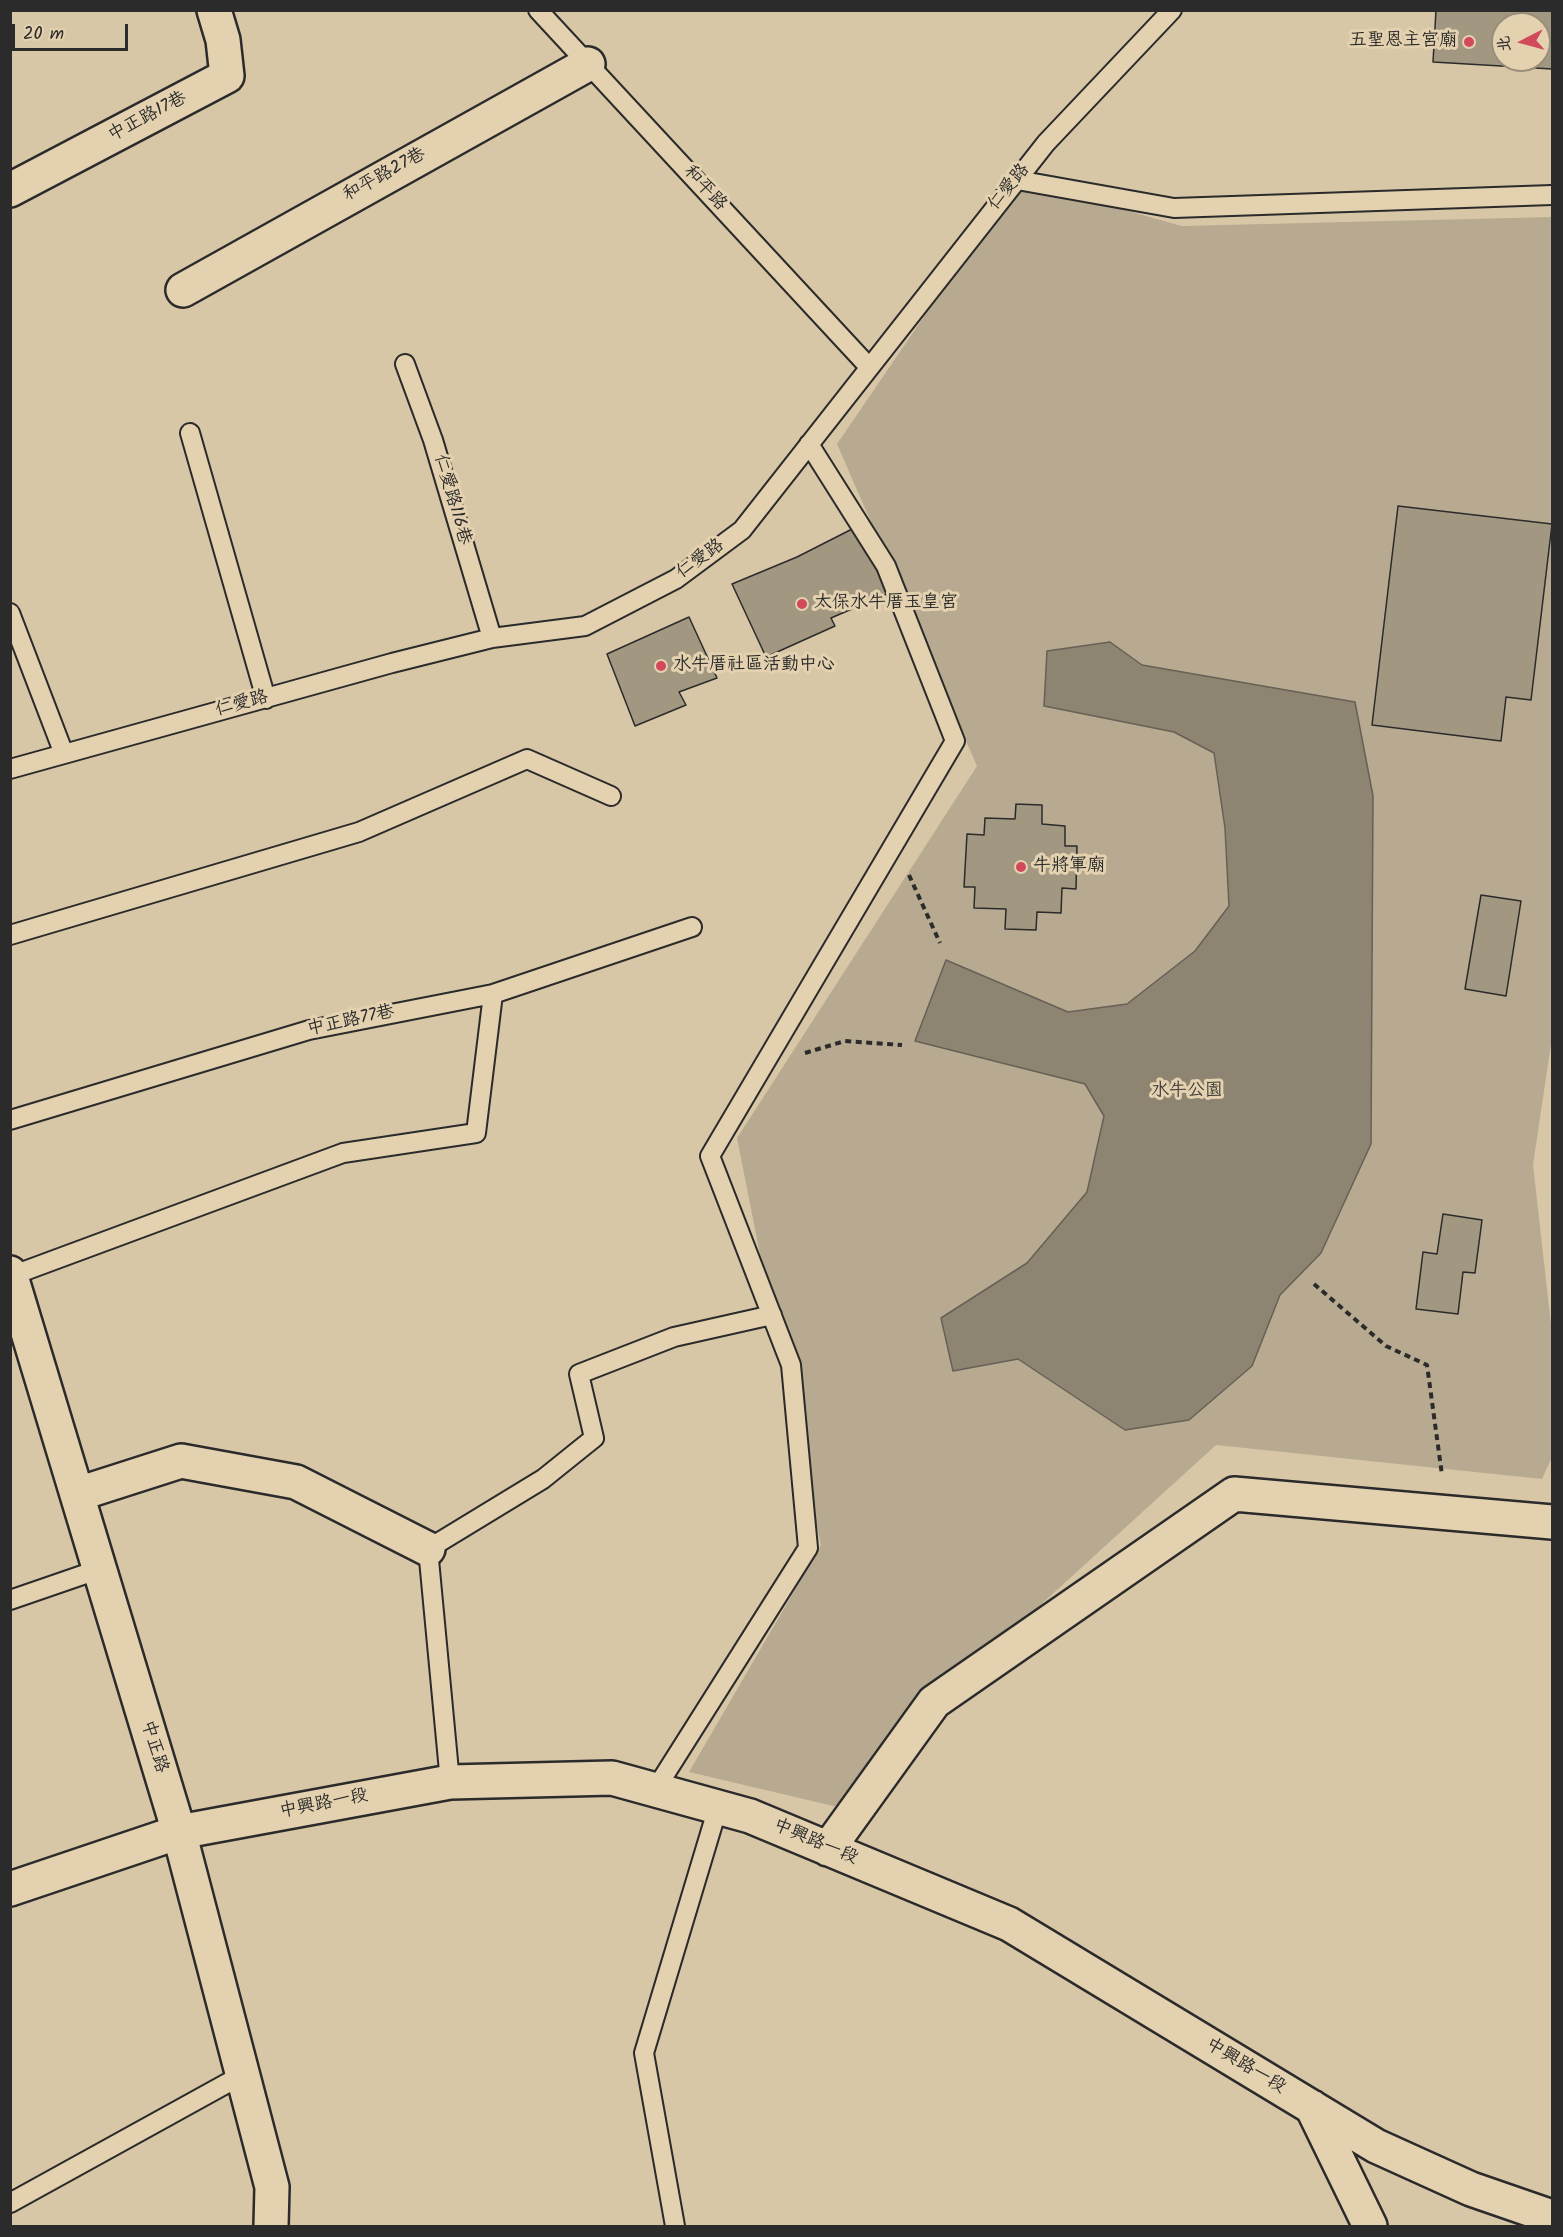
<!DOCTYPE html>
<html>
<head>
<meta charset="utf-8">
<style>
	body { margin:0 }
	#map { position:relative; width:1563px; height:2237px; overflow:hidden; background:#d8c7a7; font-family:Kalam,"LXGW WenKai TC",sans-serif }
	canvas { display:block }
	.frame { position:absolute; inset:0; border:12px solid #2b2b2b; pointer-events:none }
	.north { position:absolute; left:1491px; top:12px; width:60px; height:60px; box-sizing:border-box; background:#e3d1af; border:2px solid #998f7a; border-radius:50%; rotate:264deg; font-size:16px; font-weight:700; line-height:24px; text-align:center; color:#2b2b2b }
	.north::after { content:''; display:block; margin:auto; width:21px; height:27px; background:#d1495b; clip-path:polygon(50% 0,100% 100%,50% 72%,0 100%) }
	.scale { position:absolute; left:12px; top:24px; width:116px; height:27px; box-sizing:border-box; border:3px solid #2b2b2b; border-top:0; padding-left:8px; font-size:18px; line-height:21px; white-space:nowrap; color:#2b2b2b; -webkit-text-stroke:4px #e3d1af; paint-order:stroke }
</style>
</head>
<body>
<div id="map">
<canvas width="1563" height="2237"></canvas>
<div class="frame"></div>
<div class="north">北</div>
<div class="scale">20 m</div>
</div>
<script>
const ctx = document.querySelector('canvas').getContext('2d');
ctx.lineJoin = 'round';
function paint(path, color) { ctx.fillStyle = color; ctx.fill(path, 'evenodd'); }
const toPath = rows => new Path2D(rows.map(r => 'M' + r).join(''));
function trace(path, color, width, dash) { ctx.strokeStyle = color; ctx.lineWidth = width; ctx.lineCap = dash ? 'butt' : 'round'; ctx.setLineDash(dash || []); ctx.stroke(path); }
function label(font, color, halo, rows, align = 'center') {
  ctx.font = font + ' Kalam,"LXGW WenKai TC",sans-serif'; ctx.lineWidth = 6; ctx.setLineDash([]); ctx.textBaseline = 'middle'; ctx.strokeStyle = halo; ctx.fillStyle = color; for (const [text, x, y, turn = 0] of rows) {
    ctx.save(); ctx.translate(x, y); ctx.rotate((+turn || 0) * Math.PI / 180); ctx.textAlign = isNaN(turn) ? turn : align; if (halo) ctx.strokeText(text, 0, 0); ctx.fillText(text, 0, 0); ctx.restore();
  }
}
paint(toPath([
	[1017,180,1182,226,1552,217,1552,1037,1533,1165,1552,1333,1552,1457,1542,1479,1216,1445,923,1712,863,1813,689,1772,821,1545,772,1315,737,1138,977,766,837,444]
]), '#b8aa90');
const water = toPath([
	[1110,642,1142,665,1355,702,1373,796,1371,1144,1321,1253,1280,1295,1252,1366,1189,1420,1125,1430,1018,1359,953,1371,941,1318,1027,1263,1087,1192,1104,1116,1085,1084,915,1041,946,960,1068,1012,1127,1004,1195,951,1229,906,1225,828,1214,753,1174,732,1044,706,1047,651,1110,642]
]);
paint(water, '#8e8472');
trace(water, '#666056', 1.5);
const building = toPath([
	[1436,10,1552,10,1552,69,1433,62,1436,10],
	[1503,24,1539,24,1539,60,1503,60,1503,24],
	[1398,506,1552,524,1531,700,1506,697,1501,741,1372,725,1398,506],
	[860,525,896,590,831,618,835,626,766,657,732,584,797,557,860,525],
	[689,617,717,678,679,692,686,705,635,726,607,654,689,617],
	[1016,804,1042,805,1042,824,1065,826,1065,846,1077,846,1076,889,1062,888,1061,913,1037,912,1036,930,1005,929,1006,909,974,908,975,887,964,887,967,834,984,835,985,818,1015,819,1016,804],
	[1481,895,1521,901,1506,996,1465,989,1481,895],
	[1443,1214,1482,1220,1475,1273,1463,1272,1458,1314,1416,1309,1423,1252,1437,1254,1443,1214]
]);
paint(building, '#a29781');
trace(building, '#2b2b2b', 1.5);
const lane = toPath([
	[538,10,869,367],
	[1017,180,1174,208,1552,195],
	[405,364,433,440,492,638],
	[190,433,266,699],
	[10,613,64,754],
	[10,769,392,663,492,638,585,626,676,579,742,530,1046,143,1172,10],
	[10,935,359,832,527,759,611,796],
	[10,1120,309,1030,493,994,692,927],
	[11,1276,343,1153,476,1133,493,994],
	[10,1600,100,1569],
	[450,1782,428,1549,543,1479,594,1438,579,1374,674,1337,772,1315],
	[655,1790,808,1548,791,1365,710,1156,955,741,886,566,809,444],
	[10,2203,242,2075],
	[675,2226,644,2053,718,1807]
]);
const street = toPath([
	[10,190,227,76,223,40,214,10],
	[183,290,588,64],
	[78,1494,181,1461,296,1482,428,1549],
	[828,1849,934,1702,1234,1494,1552,1522],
	[10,1889,179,1832,450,1782,612,1778,750,1816,1009,1924,1376,2146,1471,2189,1552,2217],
	[1312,2107,1370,2226]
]);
const secondary = toPath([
	[10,1273,179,1832,272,2187,271,2226]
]);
trace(lane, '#2b2b2b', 22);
trace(street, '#2b2b2b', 38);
trace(secondary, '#2b2b2b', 38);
trace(toPath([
	[909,875,940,943],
	[805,1053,845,1041,902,1045],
	[1314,1284,1386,1346,1427,1365,1442,1475]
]), '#2b2b2b', 4, [6, 4.5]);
trace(lane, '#e3d1af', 18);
trace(street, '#e3d1af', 33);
trace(secondary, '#e3d1af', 33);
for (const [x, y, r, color] of [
	[1469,42,6,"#d1495b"],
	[802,604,6,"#d1495b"],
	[661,666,6,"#d1495b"],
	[1021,867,6,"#d1495b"]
]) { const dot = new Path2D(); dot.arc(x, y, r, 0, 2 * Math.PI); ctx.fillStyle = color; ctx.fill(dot); trace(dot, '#e3d1af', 2); }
label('18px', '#2b2b2b', '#e3d1af', [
	["五聖恩主宮廟",1457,42,"right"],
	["太保水牛厝玉皇宮",814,604],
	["水牛厝社區活動中心",673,666],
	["牛將軍廟",1033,867]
], 'left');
label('18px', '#2b2b2b', '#e3d1af', [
	["中正路17巷",148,118,-28],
	["和平路27巷",385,176,-29],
	["仁愛路",1010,188,-51],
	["和平路",704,189,47],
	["仁愛路116巷",451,500,74],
	["仁愛路",701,560,-36],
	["仁愛路",242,705,-15],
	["中正路77巷",351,1022,-12],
	["中正路",153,1747,73],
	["中興路一段",324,1805,-11],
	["中興路一段",815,1843,23],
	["中興路一段",1245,2067,31]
]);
label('18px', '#403e3a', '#e3d1af', [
	["水牛公園",1187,1092]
]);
</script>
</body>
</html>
